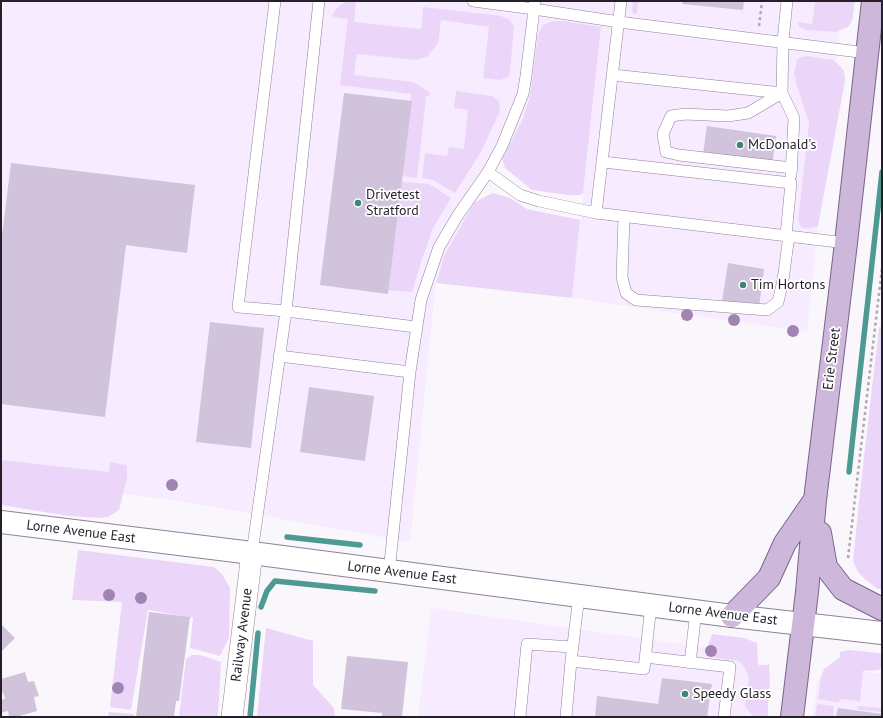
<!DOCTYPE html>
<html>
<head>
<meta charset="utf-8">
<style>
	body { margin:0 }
	#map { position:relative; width:883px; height:718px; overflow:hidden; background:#faf7fc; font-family:"PT Sans",sans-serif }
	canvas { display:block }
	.frame { position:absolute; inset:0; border:2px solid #241f28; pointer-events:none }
</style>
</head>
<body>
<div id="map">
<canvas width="883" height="718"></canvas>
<div class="frame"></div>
</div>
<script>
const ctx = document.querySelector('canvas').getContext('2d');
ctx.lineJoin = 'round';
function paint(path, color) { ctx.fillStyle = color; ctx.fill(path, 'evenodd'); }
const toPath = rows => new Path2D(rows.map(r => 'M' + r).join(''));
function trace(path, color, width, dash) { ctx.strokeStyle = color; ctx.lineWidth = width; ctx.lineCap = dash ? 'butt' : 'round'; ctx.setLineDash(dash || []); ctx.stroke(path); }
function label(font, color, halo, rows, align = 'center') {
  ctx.font = font + ' "PT Sans",sans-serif'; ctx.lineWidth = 3.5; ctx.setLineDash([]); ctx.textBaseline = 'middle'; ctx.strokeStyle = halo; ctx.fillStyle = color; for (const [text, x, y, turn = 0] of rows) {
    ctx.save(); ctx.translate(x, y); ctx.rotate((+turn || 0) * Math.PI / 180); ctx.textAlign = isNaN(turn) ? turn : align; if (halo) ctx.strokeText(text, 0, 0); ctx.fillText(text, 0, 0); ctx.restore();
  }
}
paint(toPath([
	[4,1,815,1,812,24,797,24,799,27,806,30,836,32,839,31,836,62,825,58,807,56,797,59,795,65,794,72,809,123,798,220,801,227,806,229,818,226,807,332,572,298,601,27,563,21,538,35,530,95,523,119,502,159,464,221,444,256,436,279,410,542,186,502,1,477,1,30],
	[431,608,745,653,760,665,754,717,418,717],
	[826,668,882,674,882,717,813,717,817,683]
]), '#f6ebff');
paint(toPath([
	[348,1,356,1,354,22,420,29,422,27,423,7,501,16,510,20,514,27,510,72,508,77,500,80,483,78,489,27,441,20,438,43,427,57,416,60,357,54,354,75,413,82,428,91,430,94,429,96,426,96,417,178,402,176,411,94,340,85,348,19,334,17,332,15,339,6],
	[633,1,639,1,637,11,637,14,634,14,632,11],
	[815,1,855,1,852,21,848,27,836,32,806,30,799,27,797,22,812,24],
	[552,21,563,21,601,27,583,193,580,195,568,195,532,190,505,168,502,159,523,119,530,95,538,35,543,25],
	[807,56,833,60,838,64,844,71,845,81,818,226,806,229,801,227,798,220,809,123,797,86,794,72,797,59,801,57],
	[456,91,492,96,499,101,500,111,481,152,455,193,433,180,422,178,425,153,447,156,449,147,464,149,468,110,454,108],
	[402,182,429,184,451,198,433,228,422,259,412,292,388,290],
	[493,193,510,198,527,209,580,220,572,298,436,283,444,256,474,203,486,196],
	[879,327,882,327,882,590,876,588,865,579,858,572,853,561,860,492],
	[1,460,109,472,110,462,127,465,127,478,119,510,108,517,100,518,69,516,1,505],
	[78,550,214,567,222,574,230,588,229,638,220,656,190,648,193,618,148,610,131,710,110,707,122,602,72,600],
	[266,628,313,641,313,685,334,708,335,717,257,717],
	[712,634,744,638,757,643,758,665,767,665,769,664,770,684,768,694,768,717,754,717,745,706,749,677,743,665,739,661,712,657,708,652,708,646],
	[848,650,880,653,882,658,882,667,879,670,863,671,860,701,840,699,839,702,835,702,818,699,821,677,824,669,840,657,840,652],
	[192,655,201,655,221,662,218,717,179,717,186,659],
	[817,704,834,706,833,717,815,717],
	[857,706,882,708,882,712,859,710],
	[109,712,134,714,134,717,108,717]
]), '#ebd6fa');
trace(toPath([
	[849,472,882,172],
	[287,537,360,545],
	[261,607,267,591,275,581,375,591],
	[250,717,258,633]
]), '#4c9a93', 5.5);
paint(toPath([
	[683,1,744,1,743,10,682,4],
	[344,93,412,101,388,294,320,285],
	[707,126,776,136,772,165,703,154],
	[11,163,195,185,187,253,126,245,105,417,1,404,1,244],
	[728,263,764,269,759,307,722,301],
	[210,322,264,328,251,448,196,442],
	[309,387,374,396,365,461,300,452],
	[149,612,190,617,179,701,176,701,174,717,136,717],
	[1,624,15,638,1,652],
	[347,656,408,662,402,717,382,717,382,713,341,709],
	[25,672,28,682,34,681,39,696,34,697,37,711,16,717,9,717,8,711,1,713,1,700,5,699,3,692,1,693,1,679],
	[662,678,712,684,707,717,595,717,597,696,658,704],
	[838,708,882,714,882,717,836,717]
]), '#d0c3db');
const lane = toPath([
	[275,1,238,307,286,311,416,327],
	[473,1,534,9,619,22,867,53],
	[787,1,783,41,782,93,794,118,791,175],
	[613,75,782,93],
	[782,93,748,113,728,116,685,114,671,116,663,134,666,152,679,155,792,168],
	[603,162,791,183,786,235],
	[488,172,520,195,539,201,596,213,846,243],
	[596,213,621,1],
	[624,217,622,277,626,293,636,300,767,310,778,302,783,280,789,235],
	[279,356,410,372],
	[252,553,286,311,319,1],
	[389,572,410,372,421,300,439,247,458,215,488,172,502,146,523,94,526,76,535,1],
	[579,596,571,661,644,669,651,605],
	[645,657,730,667,724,717],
	[690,663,696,611],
	[520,717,527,644,572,647],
	[566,717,571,661]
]);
const street = toPath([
	[232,717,252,553]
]);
const secondary = toPath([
	[1,522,252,553,732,616,882,633]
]);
const primary = toPath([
	[820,533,826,567,843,589,882,609],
	[732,616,769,578,785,543,814,501],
	[792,717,807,592,815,500,846,243,873,1]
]);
trace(lane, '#8f8298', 12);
trace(street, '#8f8298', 22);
trace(secondary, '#8f8298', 24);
trace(primary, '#7c638d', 24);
trace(toPath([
	[759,26,762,1],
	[848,558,882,268]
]), '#ada9af', 2.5, [3, 3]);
trace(lane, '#fff', 11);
trace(street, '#fff', 21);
trace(secondary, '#fff', 22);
trace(primary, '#cdb8db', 22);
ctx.fillStyle = '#a184b2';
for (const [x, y] of [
	[687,315],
	[734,320],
	[793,331],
	[172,485],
	[109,595],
	[141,598],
	[711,651],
	[118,688]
]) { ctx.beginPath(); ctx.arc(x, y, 6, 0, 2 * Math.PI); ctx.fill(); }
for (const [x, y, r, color] of [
	[740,145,4,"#3f857c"],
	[358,203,4,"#3f857c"],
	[743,285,4,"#3f857c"],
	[685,694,4,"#3f857c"]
]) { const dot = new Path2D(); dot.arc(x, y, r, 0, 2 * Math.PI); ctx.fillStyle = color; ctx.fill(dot); trace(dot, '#fff', 1.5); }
label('14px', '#241f28', '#fff', [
	["McDonald's",748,145],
	["Drivetest",366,195],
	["Stratford",366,211],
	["Tim Hortons",751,285],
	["Speedy Glass",693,694]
], 'left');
label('14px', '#241f28', '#fff', [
	["Erie Street",832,359,-83],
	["Lorne Avenue East",81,532,7],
	["Lorne Avenue East",402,573,7],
	["Lorne Avenue East",723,614,7],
	["Railway Avenue",242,635,-83]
]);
</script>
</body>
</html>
